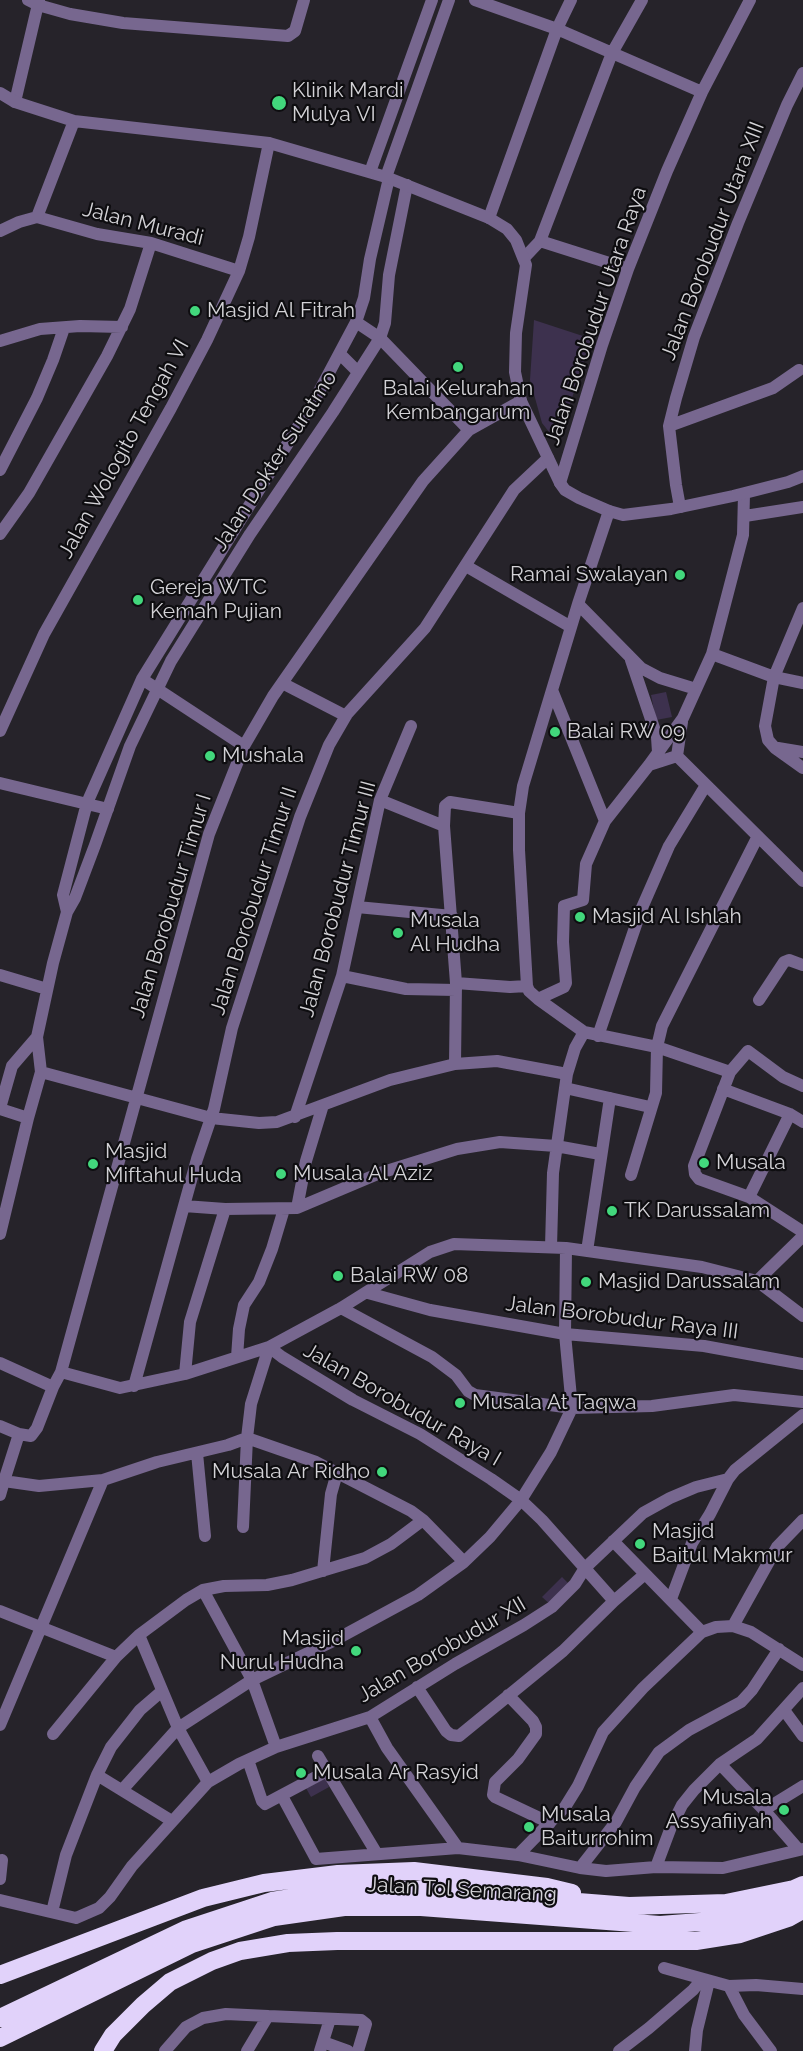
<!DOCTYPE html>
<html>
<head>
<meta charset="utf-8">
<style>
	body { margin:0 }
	canvas { display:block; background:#26232a }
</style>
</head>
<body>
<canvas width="803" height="2051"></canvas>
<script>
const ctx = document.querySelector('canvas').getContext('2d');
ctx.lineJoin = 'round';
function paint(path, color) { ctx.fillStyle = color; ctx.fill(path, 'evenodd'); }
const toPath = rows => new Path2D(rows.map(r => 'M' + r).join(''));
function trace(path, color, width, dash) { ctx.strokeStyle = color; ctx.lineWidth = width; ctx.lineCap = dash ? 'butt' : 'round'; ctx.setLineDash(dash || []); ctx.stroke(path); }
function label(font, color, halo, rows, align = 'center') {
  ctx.font = font + ' Raleway,sans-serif'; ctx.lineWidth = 4.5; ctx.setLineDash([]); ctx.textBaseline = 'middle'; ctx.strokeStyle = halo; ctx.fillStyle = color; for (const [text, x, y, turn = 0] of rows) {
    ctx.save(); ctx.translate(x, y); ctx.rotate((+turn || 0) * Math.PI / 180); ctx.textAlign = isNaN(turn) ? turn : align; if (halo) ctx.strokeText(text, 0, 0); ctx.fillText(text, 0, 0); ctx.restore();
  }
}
paint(toPath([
	[534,320,592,339,557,442,542,423,530,380],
	[666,692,672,717,656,720,651,695],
	[562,1577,571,1586,551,1605,542,1597],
	[325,1778,329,1787,311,1797,306,1788]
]), '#3d314e');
trace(toPath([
	[28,0,38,5,70,14,123,23,288,36,295,31,304,0],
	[475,0,557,29,702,92],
	[15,102,39,0],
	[37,217,97,234,151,243,239,271],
	[489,218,557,29,571,0],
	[540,241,628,269],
	[524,258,540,241,612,53,642,0],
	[356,322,380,338,469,430],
	[0,341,40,329,80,326,122,327],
	[340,354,357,371],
	[669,426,773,388,799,370],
	[0,470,37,398,53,360,64,328],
	[560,483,602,345,628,269,667,171,702,92,750,0],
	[680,507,676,485,669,426,676,398,694,337,738,223,787,105,803,73],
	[609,511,578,604,523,786,519,813,519,850,527,986,529,991,538,999,584,1032,657,1047,730,1072],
	[745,516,803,507],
	[0,534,29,493,107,356,130,309,151,243],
	[466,566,571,627],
	[578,604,641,668,660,678,696,689],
	[803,608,774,677,765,726,768,740,775,748,803,768],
	[712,654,774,677,803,683],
	[631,660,657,737,658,752],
	[142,679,244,746],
	[282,683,346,716],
	[552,690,605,821],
	[682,722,677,756,803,881],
	[0,731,44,634,171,408,207,340,239,271,249,237,269,143],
	[778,748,803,752],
	[649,765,677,756],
	[0,783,108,809],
	[380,800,444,826],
	[357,907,452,916],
	[67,912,63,895,87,803,142,679,314,401,356,322,364,298,370,259,389,178],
	[0,975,47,989],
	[342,976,406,989,456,990],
	[456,983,510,987,527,986],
	[538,999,564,987,566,983,563,942,564,906,583,900,586,864,605,821,649,765,683,718,712,654,743,535,744,494],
	[759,1000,784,962,789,960,803,965],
	[598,1036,641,910,669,846,706,785],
	[455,1064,456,983,444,826,445,806,450,802,519,813],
	[41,1072,211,1118,259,1123,277,1122,390,1080,455,1064,497,1061,567,1074],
	[803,1086,783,1077,748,1051,730,1072,694,1166,695,1174,699,1179,749,1197,803,1232],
	[565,1088,650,1107],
	[723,1089,790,1114,803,1122],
	[0,1108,12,1066,37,1037],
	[0,1109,28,1118],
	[295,1117,342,976,380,800,411,726],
	[631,1175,656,1093,657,1047,662,1026,758,836],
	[749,1197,790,1114],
	[184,1206,225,1209,297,1208,380,1173,457,1149,500,1142,556,1146,600,1154],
	[297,1208,306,1161,323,1105],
	[0,1234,28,1118,41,1072,37,1037,53,963,67,912,75,898,95,845,130,746,171,661,250,534,333,412,380,338,385,323,389,275,407,185],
	[551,1247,553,1173,567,1074,575,1048,584,1032],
	[587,1251,610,1098],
	[757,1281,803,1236],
	[368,1293,430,1310,565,1334,704,1346,803,1364],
	[341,1308,432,1357,456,1375,468,1391,475,1395,572,1408,652,1406,734,1395,803,1402],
	[269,1347,282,1357,353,1400,420,1434,491,1479,521,1500,542,1520,614,1601],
	[237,1357,239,1329,244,1305,259,1282,272,1249,284,1209],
	[0,1363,53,1387,61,1372,209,834,244,746,273,696,423,481,469,430,521,401],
	[61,1372,120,1388,185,1374,269,1347,341,1308,430,1252,454,1244,566,1248,702,1267,757,1281,803,1316],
	[185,1374,190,1322,225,1209],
	[134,1386,197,1159,214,1109,232,1028,300,817,329,745,347,714,425,628,514,490,548,458],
	[0,1426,19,1434,31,1436,37,1428,53,1387],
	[247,1438,316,1462,411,1511,423,1520,464,1562],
	[197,1453,205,1536],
	[4,1481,19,1434],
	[0,1495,4,1481,39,1486,103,1480,157,1462,228,1445,247,1438],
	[243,1527,247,1438,251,1404,269,1347],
	[613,1541,702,1632,716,1627,733,1626,751,1632,803,1665],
	[323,1571,331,1494,337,1473],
	[203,1590,252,1680,276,1747],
	[671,1599,692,1543,710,1514,728,1479],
	[0,1611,116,1657],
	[733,1626,777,1547,803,1520],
	[139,1635,178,1728,208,1782],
	[417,1687,446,1731,451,1735,459,1736,563,1651,614,1601,645,1574],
	[508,1695,533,1721,536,1727,536,1734,518,1759,495,1782,493,1795,495,1797,550,1823],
	[784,1710,803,1736],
	[370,1717,387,1748,458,1848],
	[0,1725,103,1480],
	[53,1734,116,1657,139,1635,186,1600,203,1590,224,1586,267,1585,292,1580,335,1567,365,1558,391,1544,423,1520],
	[318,1756,377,1854],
	[248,1760,262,1801,265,1804,327,1771],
	[720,1764,764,1810,799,1850],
	[97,1775,172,1821],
	[122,1790,178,1728,252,1680,335,1640,418,1595,464,1562,490,1537,521,1500,551,1452,572,1408,565,1334,566,1248],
	[282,1796,316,1859,458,1848,518,1855,580,1868,606,1871,656,1867,723,1868,803,1849],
	[764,1810,803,1786],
	[518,1855,565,1807,578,1786,603,1732,643,1688,702,1632],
	[656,1867,671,1827,682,1805,694,1790,720,1764,757,1739,803,1688],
	[580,1868,616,1822,635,1787,659,1752,689,1730,741,1702,752,1690,779,1649],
	[0,1879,2,1860],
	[0,1900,76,1918,99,1908,110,1897,132,1866,208,1782,239,1764,276,1747,370,1717,455,1664,524,1625,552,1607,575,1584,585,1568,643,1513,670,1498,696,1487,728,1479,735,1470,803,1415],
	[52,1912,66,1855,97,1775,111,1747,140,1710,162,1691],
	[664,1968,729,1986,756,1985,803,1989],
	[729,1986,744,2015,771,2051],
	[323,2042,348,2051],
	[165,2051,186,2027,203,2018,226,2014,268,2016],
	[247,2051,268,2016,361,2020,366,2024,358,2051],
	[320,2051,330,2019],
	[619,2051,649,2028,693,1990,702,1979],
	[695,2051,697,2030,709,1981]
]), '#77678f', 12);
trace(toPath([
	[0,93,15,102,74,121,269,143,386,177,489,218,507,229,516,240,526,265,516,333,515,372,521,401,560,483,565,490,579,498,609,511,623,515,671,509,733,496,788,482,803,476],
	[370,172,432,0],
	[386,177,449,0],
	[0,231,19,222,37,217,74,121]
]), '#77678f', 12);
trace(toPath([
	[0,1975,203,1898,264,1883,338,1874,414,1871,547,1887,572,1893],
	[0,2018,187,1929,272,1901,342,1890,426,1890,629,1906,726,1903,794,1889,803,1885],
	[0,2038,192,1944,274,1917,344,1907,421,1907,660,1925,726,1920,803,1902],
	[103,2051,113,2035,143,2005,170,1982,212,1961,240,1951,288,1943,337,1941,696,1941,740,1934,788,1918,799,1912]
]), '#e1d2fa', 18);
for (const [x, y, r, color] of [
	[279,103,8,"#42d77c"],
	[195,311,6,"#42d77c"],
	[458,367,6,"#42d77c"],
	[680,575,6,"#42d77c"],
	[138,600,6,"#42d77c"],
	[555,732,6,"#42d77c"],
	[210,756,6,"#42d77c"],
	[580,917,6,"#42d77c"],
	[398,933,6,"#42d77c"],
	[704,1163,6,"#42d77c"],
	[93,1164,6,"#42d77c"],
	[281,1174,6,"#42d77c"],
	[612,1211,6,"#42d77c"],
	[338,1276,6,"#42d77c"],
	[586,1282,6,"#42d77c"],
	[460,1403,6,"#42d77c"],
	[382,1472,6,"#42d77c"],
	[640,1544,6,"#42d77c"],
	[356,1651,6,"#42d77c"],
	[301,1773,6,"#42d77c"],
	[784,1810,6,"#42d77c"],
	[529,1827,6,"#42d77c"]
]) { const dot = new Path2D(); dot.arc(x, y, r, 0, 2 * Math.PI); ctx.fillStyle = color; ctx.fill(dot); trace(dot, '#0e0d10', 2); }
label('21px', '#d3d2d6', '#0e0d10', [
	["Klinik Mardi",292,91],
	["Mulya VI",292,115],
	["Masjid Al Fitrah",207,311],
	["Balai Kelurahan",458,389,"center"],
	["Kembangarum",458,413,"center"],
	["Ramai Swalayan",668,575,"right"],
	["Gereja WTC",150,588],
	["Kemah Pujian",150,612],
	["Balai RW 09",567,732],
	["Mushala",222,756],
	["Masjid Al Ishlah",592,917],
	["Musala",410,921],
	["Al Hudha",410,945],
	["Masjid",105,1152],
	["Miftahul Huda",105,1176],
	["Musala",716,1163],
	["Musala Al Aziz",293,1174],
	["TK Darussalam",624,1211],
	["Balai RW 08",350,1276],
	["Masjid Darussalam",598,1282],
	["Musala At Taqwa",472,1403],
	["Musala Ar Ridho",370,1472,"right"],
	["Masjid",652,1532],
	["Baitul Makmur",652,1556],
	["Masjid",344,1639,"right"],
	["Nurul Hudha",344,1663,"right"],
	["Musala Ar Rasyid",313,1773],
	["Musala",772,1798,"right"],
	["Assyafiiyah",772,1822,"right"],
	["Musala",541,1815],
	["Baiturrohim",541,1839]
], 'left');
label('21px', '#d3d2d6', '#0e0d10', [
	["Jalan Muradi",143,224,14],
	["Jalan Borobudur Utara XIII",713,241,-69],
	["Jalan Borobudur Utara Raya",596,316,-71],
	["Jalan Wologito Tengah VI",124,449,-61],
	["Jalan Dokter Suratmo",275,461,-57],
	["Jalan Borobudur Timur III",338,899,-75],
	["Jalan Borobudur Timur II",254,901,-72],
	["Jalan Borobudur Timur I",171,906,-73],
	["Jalan Borobudur Raya III",622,1318,7],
	["Jalan Borobudur Raya I",402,1405,30],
	["Jalan Borobudur XII",442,1650,-30],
	["Jalan Tol Semarang",462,1890,3]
]);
</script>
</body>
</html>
